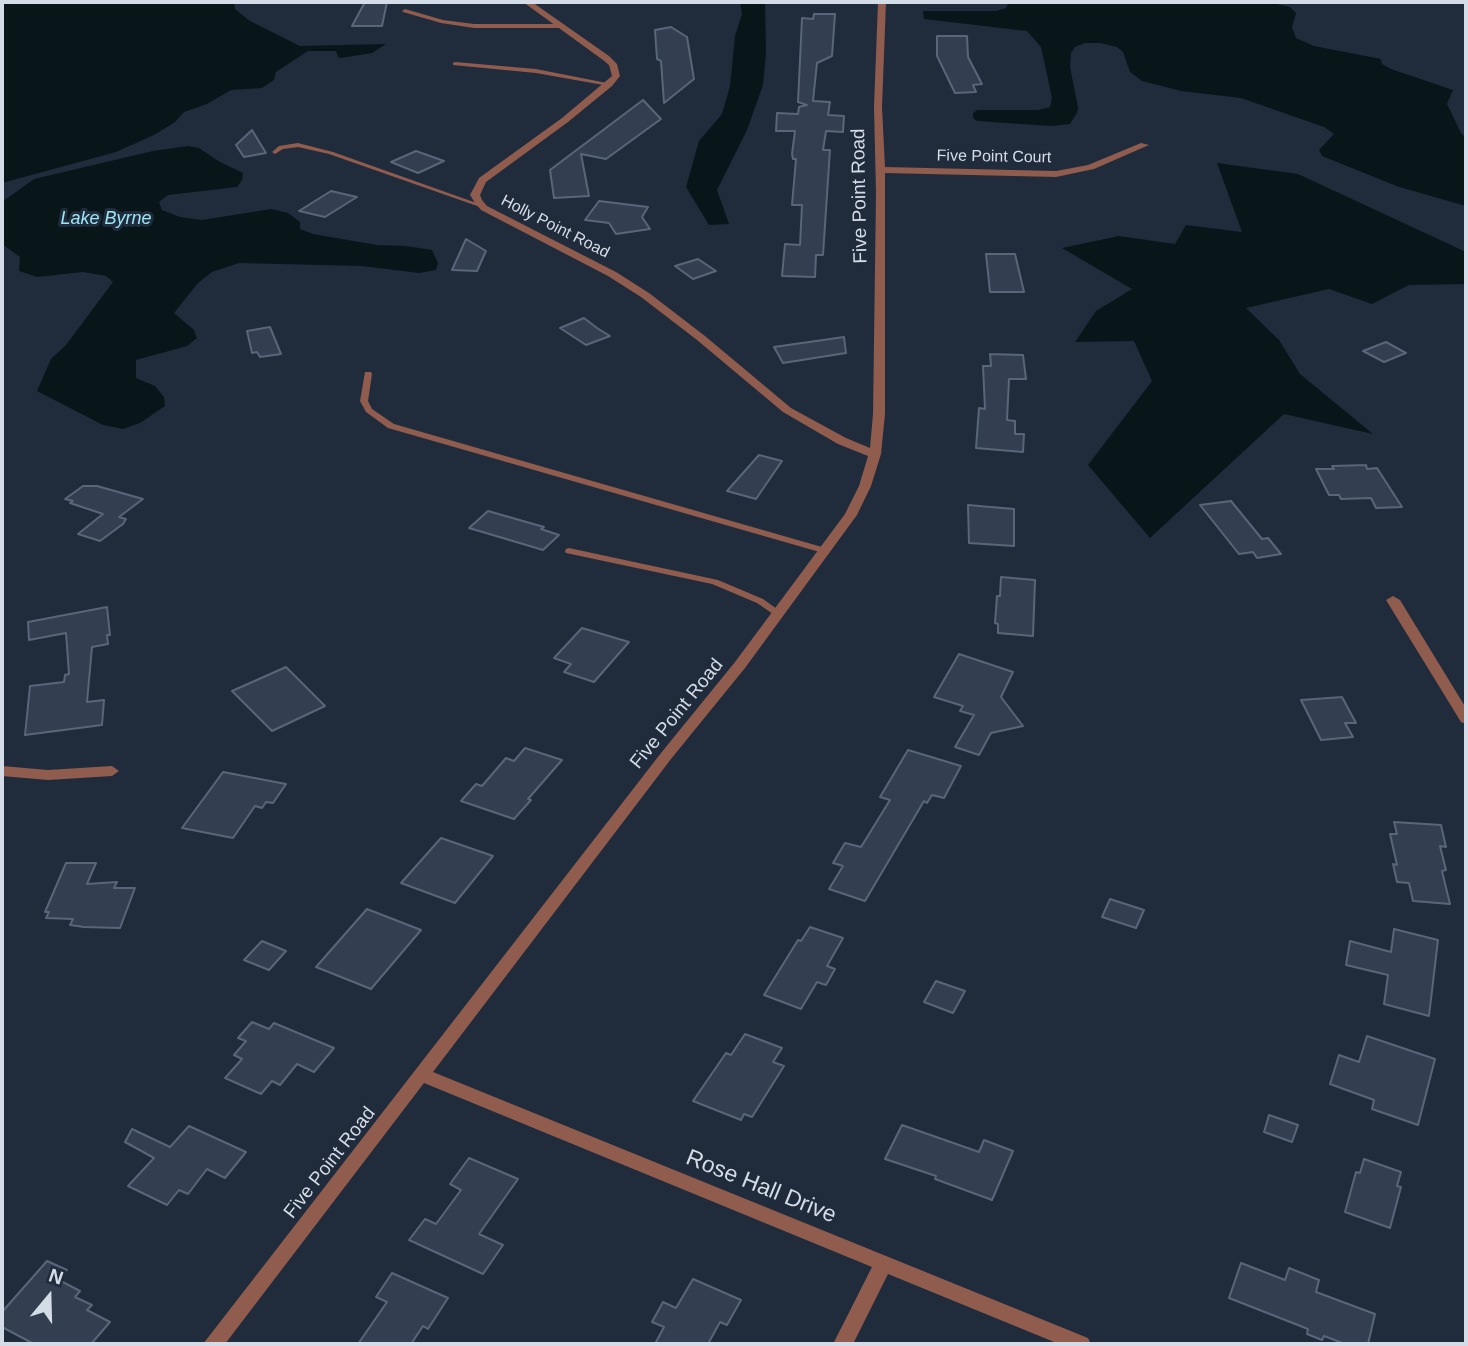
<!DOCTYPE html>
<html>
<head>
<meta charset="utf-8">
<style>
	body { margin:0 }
	#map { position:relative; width:1468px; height:1346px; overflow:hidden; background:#202b3c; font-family:Helvetica,sans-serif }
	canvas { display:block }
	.frame { position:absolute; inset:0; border:4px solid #d4dce7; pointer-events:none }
	.north { position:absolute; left:14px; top:1262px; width:70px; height:70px; -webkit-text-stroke:5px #202b3c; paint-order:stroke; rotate:19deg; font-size:19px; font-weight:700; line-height:28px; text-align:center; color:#d4dce7 }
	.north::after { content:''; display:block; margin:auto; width:24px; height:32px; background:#d4dce7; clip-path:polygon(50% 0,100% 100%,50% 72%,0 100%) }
</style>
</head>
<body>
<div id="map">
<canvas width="1468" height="1346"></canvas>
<div class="frame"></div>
<div class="north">N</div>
</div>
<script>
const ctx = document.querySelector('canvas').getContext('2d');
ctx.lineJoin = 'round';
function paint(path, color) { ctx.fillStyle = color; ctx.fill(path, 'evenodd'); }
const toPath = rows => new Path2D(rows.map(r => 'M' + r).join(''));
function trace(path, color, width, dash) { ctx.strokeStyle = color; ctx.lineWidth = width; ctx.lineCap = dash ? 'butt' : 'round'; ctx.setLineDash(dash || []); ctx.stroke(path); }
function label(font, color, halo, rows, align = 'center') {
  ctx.font = font + ' Helvetica,sans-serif'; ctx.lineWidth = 6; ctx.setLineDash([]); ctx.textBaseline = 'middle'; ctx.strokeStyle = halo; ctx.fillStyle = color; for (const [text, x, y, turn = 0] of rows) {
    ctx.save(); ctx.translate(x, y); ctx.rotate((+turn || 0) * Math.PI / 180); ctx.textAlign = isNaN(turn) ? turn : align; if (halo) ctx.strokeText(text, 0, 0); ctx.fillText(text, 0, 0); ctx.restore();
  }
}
paint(toPath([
	[2,2,234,2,235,9,250,21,300,46,386,44,372,53,341,58,338,57,336,51,308,51,276,72,274,80,262,88,231,90,207,104,184,112,175,122,154,135,116,152,2,183],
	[740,2,773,2,765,4,766,52,763,85,747,130,717,190,729,224,709,225,686,187,699,141,722,114,730,86,735,36,742,14],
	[1009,2,1268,2,1290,7,1296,13,1292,27,1296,38,1314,46,1381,59,1382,64,1391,69,1453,90,1447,104,1461,133,1466,138,1466,206,1399,187,1322,156,1319,150,1334,134,1324,127,1241,98,1181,91,1142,81,1130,72,1123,52,1117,47,1100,43,1085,43,1075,47,1071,53,1070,67,1078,107,1077,113,1070,124,1051,126,977,121,973,118,973,113,977,110,1038,110,1050,107,1052,98,1041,47,1027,31,924,19,923,11,996,11,1006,8],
	[188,146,199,148,220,162,243,173,242,180,237,187,168,195,159,202,162,210,180,217,202,220,271,209,288,213,300,222,300,229,313,234,377,245,406,246,432,250,438,263,436,270,419,273,362,266,239,263,212,272,198,283,174,313,194,330,197,338,187,346,136,360,136,378,155,386,164,397,165,406,140,423,123,429,103,425,37,391,51,359,66,345,113,282,106,276,83,272,37,277,19,271,20,257,2,244,2,202,34,179,153,151],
	[1217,163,1298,174,1466,252,1466,284,1409,285,1372,304,1329,289,1246,308,1279,340,1300,374,1373,434,1284,414,1150,538,1088,465,1152,381,1134,341,1075,342,1096,311,1132,289,1062,248,1119,236,1175,244,1186,225,1242,232]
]), '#091619');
const building = toPath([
	[365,2,387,2,382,26,352,26,365,2],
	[814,14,835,14,832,56,817,63,813,101,830,102,828,115,844,116,843,132,826,131,823,150,830,150,823,255,816,255,815,277,782,276,785,244,800,245,802,205,792,205,796,159,793,159,792,154,795,131,776,131,777,113,798,114,799,107,807,105,798,102,802,18,813,19,814,14],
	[671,27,687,37,694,79,664,103,661,61,657,59,655,30,671,27],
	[937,36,967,36,968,57,982,84,973,85,976,92,955,93,937,56,937,36],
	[643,100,661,119,606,159,581,154,589,196,554,198,550,170,643,100],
	[252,130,266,153,244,157,236,145,252,130],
	[416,151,444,161,418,173,391,162,416,151],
	[331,191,357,197,325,217,299,211,331,191],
	[599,201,648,207,642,217,650,229,616,234,609,223,585,220,599,201],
	[466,239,486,251,477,271,452,270,466,239],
	[986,254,1015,254,1024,292,990,292,986,254],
	[698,259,716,271,693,279,675,266,698,259],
	[584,318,597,328,610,336,586,345,560,328,584,318],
	[270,327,281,354,260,357,257,352,252,353,247,331,270,327],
	[844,337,846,353,783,363,774,347,844,337],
	[1386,342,1406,353,1384,362,1363,351,1386,342],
	[990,354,1023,355,1026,379,1009,379,1007,420,1015,421,1015,434,1024,434,1023,452,976,448,979,408,985,409,983,366,991,366,990,354],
	[759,455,782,461,756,499,727,491,759,455],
	[1366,465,1367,469,1377,468,1402,507,1376,508,1371,498,1341,499,1339,495,1329,495,1316,469,1334,469,1332,466,1366,465],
	[83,486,97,486,143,499,119,517,126,519,123,524,100,541,78,534,103,514,70,503,73,501,65,499,83,486],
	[1231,501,1262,539,1268,538,1281,554,1257,558,1253,552,1239,554,1200,505,1231,501],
	[968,505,1014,509,1014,546,969,543,968,505],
	[488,511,544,527,541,529,559,535,543,550,469,528,488,511],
	[1001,577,1035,580,1033,636,998,633,998,624,995,623,997,596,1000,596,1001,577],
	[107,607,110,635,107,635,108,644,92,647,87,702,104,700,102,725,25,735,30,686,64,682,65,675,69,674,66,633,29,640,28,622,107,607],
	[582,628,629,642,594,682,564,672,571,664,554,658,582,628],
	[959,654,1013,672,1001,697,1023,726,991,733,979,755,955,747,974,715,960,711,963,706,934,697,959,654],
	[286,667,325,706,272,731,232,691,286,667],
	[1342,697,1356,723,1345,723,1353,737,1321,740,1301,700,1342,697],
	[525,748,562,760,528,799,531,800,514,819,461,801,476,784,482,786,506,758,514,761,525,748],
	[908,750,961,766,944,798,932,795,927,803,924,801,865,901,829,889,843,866,833,863,845,843,861,847,890,800,880,797,908,750],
	[223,772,286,784,273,803,266,802,262,808,255,806,233,838,182,828,223,772],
	[1394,822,1441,825,1446,847,1440,846,1446,870,1442,871,1450,904,1413,901,1409,883,1397,882,1393,864,1397,865,1390,834,1397,834,1394,822],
	[441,838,493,856,455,903,401,883,441,838],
	[66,863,96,863,87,884,117,882,114,888,135,888,120,928,84,927,70,925,73,919,46,918,49,912,45,912,66,863],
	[1110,899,1144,910,1136,928,1102,917,1110,899],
	[367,909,421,930,371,989,316,967,367,909],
	[810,927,843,938,827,966,835,969,826,985,817,982,801,1009,764,995,798,940,801,941,810,927],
	[1394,929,1438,940,1429,1016,1384,1004,1388,975,1346,965,1350,941,1391,952,1394,929],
	[262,941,286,951,269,970,244,960,262,941],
	[936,981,965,991,953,1013,924,1002,936,981],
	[252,1022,269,1029,274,1023,334,1048,314,1072,297,1064,280,1085,272,1081,261,1094,225,1078,242,1059,234,1055,246,1041,238,1038,252,1022],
	[745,1034,782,1048,773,1062,784,1066,752,1117,744,1114,741,1120,693,1101,726,1053,731,1055,745,1034],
	[1367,1036,1435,1059,1418,1125,1372,1109,1374,1100,1330,1084,1339,1055,1359,1062,1367,1036],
	[1269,1115,1298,1125,1292,1142,1264,1132,1269,1115],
	[902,1125,979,1152,984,1140,1013,1151,992,1200,935,1179,936,1176,885,1159,902,1125],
	[189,1126,246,1152,225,1178,207,1169,188,1194,179,1190,167,1205,128,1186,154,1158,125,1142,132,1129,170,1147,189,1126],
	[469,1158,518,1179,479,1234,503,1245,483,1274,409,1240,425,1219,436,1224,461,1190,450,1184,469,1158],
	[1364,1159,1401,1172,1397,1186,1401,1187,1390,1228,1345,1212,1356,1172,1360,1173,1364,1159],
	[47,1261,67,1270,59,1280,80,1291,75,1297,92,1305,87,1310,110,1322,91,1344,34,1344,2,1327,2,1312,47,1261],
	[1241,1263,1285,1280,1289,1268,1319,1280,1316,1292,1375,1314,1368,1344,1345,1344,1324,1336,1322,1340,1307,1334,1308,1329,1229,1298,1241,1263],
	[392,1273,448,1298,428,1329,423,1326,411,1344,358,1344,387,1302,376,1297,392,1273],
	[693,1279,741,1300,727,1325,720,1322,708,1344,655,1344,664,1327,652,1322,663,1302,676,1308,693,1279]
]);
paint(building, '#333f50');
trace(building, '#596679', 2);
paint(toPath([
	[405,9,443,20,474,24,562,24,565,26,562,28,474,28,441,23,403,12,402,11,405,9],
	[455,62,536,69,612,84,609,86,536,73,453,65,453,63,455,62],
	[298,143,333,152,485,206,480,207,329,154,298,147,283,149,275,154,272,152,279,146,298,143],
	[365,372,371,372,372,374,368,401,372,409,394,424,829,549,830,551,829,553,823,553,388,428,366,412,360,401,365,372],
	[569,548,718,580,763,599,784,614,782,616,776,616,757,603,712,584,566,553,565,551,566,549,569,548]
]), '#8f5c4e');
paint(toPath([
	[523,2,532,2,609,56,617,64,620,76,612,86,568,122,486,182,480,195,482,200,487,206,616,272,649,293,705,336,791,408,846,438,870,448,873,414,876,193,874,107,878,2,886,2,882,107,885,167,1056,171,1088,165,1141,143,1149,145,1094,169,1056,177,885,173,885,414,881,454,871,486,857,515,745,668,671,759,433,1072,1088,1338,1091,1344,1059,1344,888,1274,853,1344,833,1344,872,1267,424,1083,225,1344,203,1344,661,753,735,662,845,514,859,486,868,456,838,444,783,412,697,340,641,297,608,276,481,210,475,203,470,195,479,178,562,118,612,76,609,65,603,60,523,2],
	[1393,596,1400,600,1466,708,1466,724,1461,722,1386,600,1393,596],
	[2,766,48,770,112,766,119,771,112,776,48,780,2,776,2,766]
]), '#8f5c4e');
label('16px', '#d4dce7', '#202b3c', [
	["Five Point Court",994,157,1],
	["Holly Point Road",555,227,27]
]);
label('italic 18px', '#9ce7f6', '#202b3c', [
	["Lake Byrne",106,219]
]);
label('19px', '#d4dce7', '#202b3c', [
	["Five Point Road",860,196,-91],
	["Five Point Road",677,714,-51],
	["Five Point Road",330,1163,-52]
]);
label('23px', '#d4dce7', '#202b3c', [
	["Rose Hall Drive",761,1187,22]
]);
</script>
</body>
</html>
